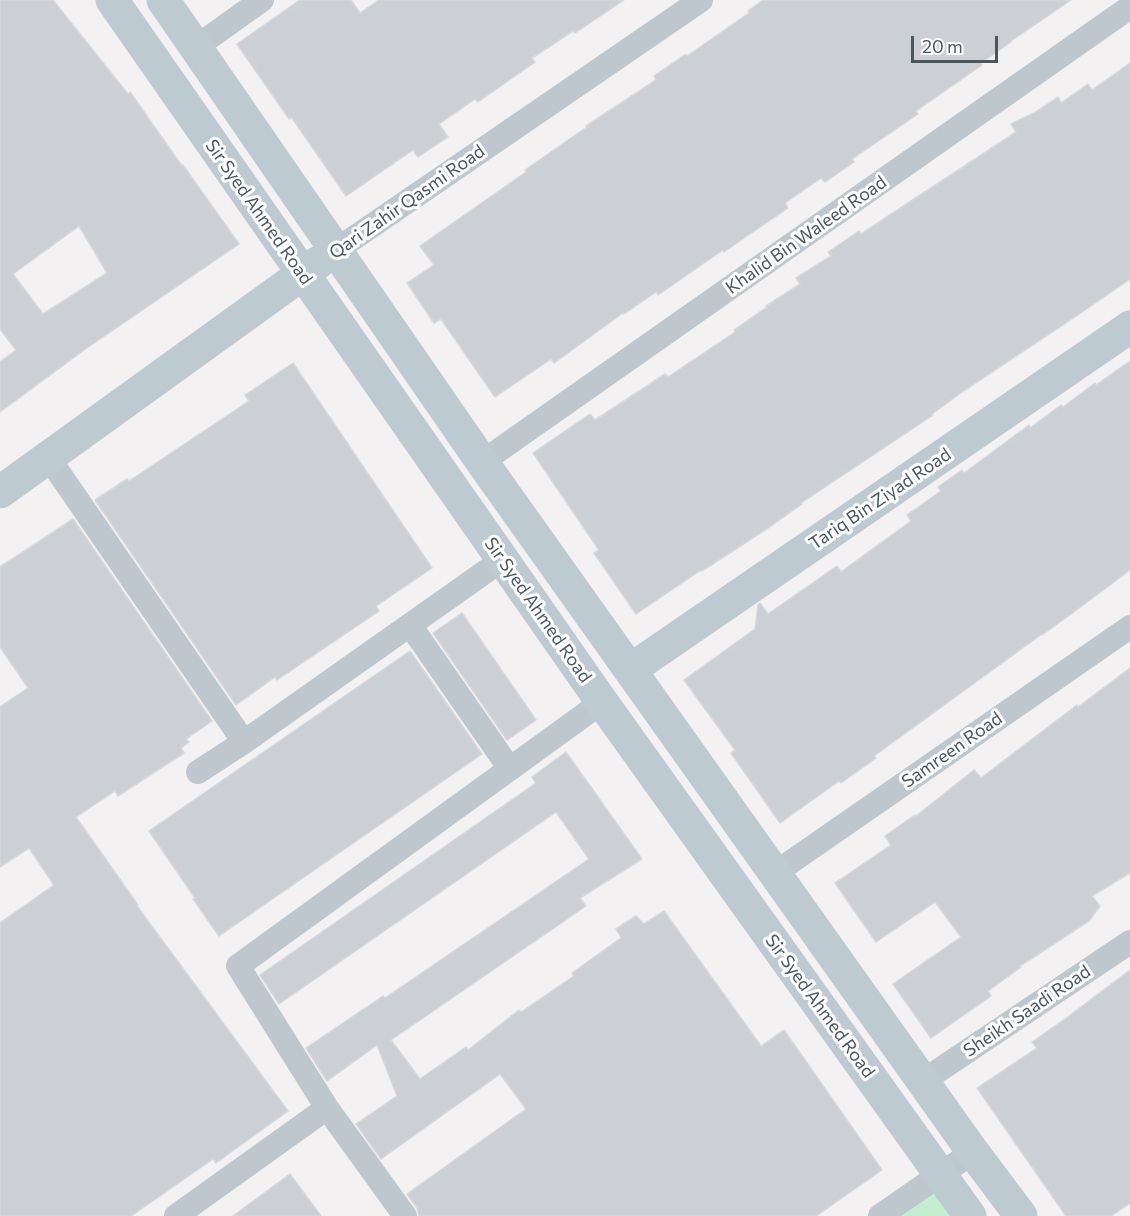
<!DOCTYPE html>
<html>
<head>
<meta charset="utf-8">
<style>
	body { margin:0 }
	#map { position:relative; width:1130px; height:1216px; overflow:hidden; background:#f4f1f2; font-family:Commissioner,sans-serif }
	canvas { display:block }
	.scale { position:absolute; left:911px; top:36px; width:87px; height:27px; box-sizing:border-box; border:3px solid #4a575e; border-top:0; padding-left:8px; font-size:18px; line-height:21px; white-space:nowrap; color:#4a575e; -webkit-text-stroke:4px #fff; paint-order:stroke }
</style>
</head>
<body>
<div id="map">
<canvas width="1130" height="1216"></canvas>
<div class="scale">20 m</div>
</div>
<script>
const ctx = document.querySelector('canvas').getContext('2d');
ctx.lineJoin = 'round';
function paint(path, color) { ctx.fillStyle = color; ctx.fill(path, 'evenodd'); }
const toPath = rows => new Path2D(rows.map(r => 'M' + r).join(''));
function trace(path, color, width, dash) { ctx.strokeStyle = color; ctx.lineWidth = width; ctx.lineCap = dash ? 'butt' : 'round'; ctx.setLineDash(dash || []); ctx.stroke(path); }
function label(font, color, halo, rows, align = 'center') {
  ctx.font = font + ' Commissioner,sans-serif'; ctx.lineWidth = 6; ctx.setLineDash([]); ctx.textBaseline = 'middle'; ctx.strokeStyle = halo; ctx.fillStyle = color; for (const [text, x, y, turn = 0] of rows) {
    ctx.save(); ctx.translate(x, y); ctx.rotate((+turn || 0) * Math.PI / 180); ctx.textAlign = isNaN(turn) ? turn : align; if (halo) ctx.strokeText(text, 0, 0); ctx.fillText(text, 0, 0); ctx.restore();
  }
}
paint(toPath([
	[942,1174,970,1216,882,1216]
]), '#c3eecf');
const building = toPath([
	[0,0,53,0,128,94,130,92,182,166,183,165,239,244,84,350,0,412,0,362,16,350,0,329,0,0],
	[79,226,107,273,43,314,13,274,79,226],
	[300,0,351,0,360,13,379,0,624,0,575,33,573,31,532,58,535,62,478,102,475,99,439,124,448,137,418,157,413,150,346,196,292,118,289,119,237,44,300,0],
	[763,0,1071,0,1011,41,1011,42,981,63,982,65,916,111,918,114,852,159,854,162,825,182,821,178,785,203,788,208,747,236,724,252,723,250,658,295,656,292,624,314,623,313,554,363,551,359,495,397,441,319,434,323,407,283,434,265,420,246,526,172,525,170,587,127,586,126,656,80,654,76,686,54,687,56,749,13,748,11,763,0],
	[1130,63,1130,279,1063,325,965,390,932,414,933,415,801,503,802,504,768,528,702,571,701,570,636,614,594,553,599,550,533,453,590,414,595,420,665,374,668,377,735,332,734,330,767,307,766,306,800,284,796,278,831,256,828,252,859,231,861,234,1016,132,1011,124,1034,113,1058,97,1061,103,1088,84,1092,90,1130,63],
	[1130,361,1130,570,1071,614,1042,635,1042,634,874,756,876,758,841,783,839,781,780,823,731,753,735,750,684,680,755,629,758,605,760,603,768,614,837,566,841,572,911,521,907,515,941,491,938,487,962,470,964,473,1029,425,1030,428,1061,405,1063,407,1095,383,1096,385,1130,361],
	[293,363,432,568,376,606,379,611,277,680,275,677,236,705,95,500,127,479,129,481,249,401,245,395,293,363],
	[73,519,212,721,186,739,189,742,181,748,184,753,118,796,115,791,76,817,138,905,137,906,288,1111,216,1163,213,1159,131,1216,0,1216,0,923,54,885,29,848,0,867,0,707,28,688,0,647,0,567,73,519],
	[462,613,536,720,507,740,433,633,462,613],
	[410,651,482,754,219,936,193,899,195,898,149,831,410,651],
	[1130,668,1130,873,1092,896,1100,906,1089,921,1020,966,1021,967,988,991,991,996,931,1038,893,984,961,937,935,902,876,942,835,883,891,845,885,836,915,815,916,816,974,770,981,778,1077,705,1078,707,1130,668],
	[566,752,642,859,580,898,586,906,391,1040,420,1079,466,1047,468,1050,519,1010,521,1012,574,976,572,973,621,938,616,929,636,916,644,924,664,911,761,1046,784,1030,882,1170,816,1216,419,1216,417,1208,407,1194,526,1109,500,1074,381,1159,356,1124,397,1096,377,1045,327,1081,306,1048,383,996,385,998,589,859,556,812,279,1004,260,975,536,783,532,777,566,752],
	[1130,970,1130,1203,1111,1216,1066,1216,977,1088,1037,1048,1032,1042,1065,1019,1130,970],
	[290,1174,321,1216,233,1216,290,1174]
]);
paint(building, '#cccfd3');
trace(building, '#d6d8dc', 1.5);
trace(toPath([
	[196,47,262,0],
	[335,251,701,0],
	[48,457,244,742],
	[482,462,1130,7],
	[410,625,510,769],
	[198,772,244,742,502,560],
	[775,873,1130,627],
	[923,1081,1130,942],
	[176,1216,327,1108],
	[405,1216,327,1108,238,966,602,702],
	[880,1216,973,1152]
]), '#bec7cd', 24);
trace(toPath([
	[112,0,602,702,970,1216],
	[163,0,482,462,973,1152,1021,1216],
	[0,492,319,262],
	[630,670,1130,327]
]), '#becad2', 33);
label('18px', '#4a575e', '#fff', [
	["Qari Zahir Qasmi Road",407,202,-35],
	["Sir Syed Ahmed Road",259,212,55],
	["Khalid Bin Waleed Road",806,235,-35],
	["Tariq Bin Ziyad Road",880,499,-34],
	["Sir Syed Ahmed Road",538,610,55],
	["Samreen Road",952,750,-35],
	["Sir Syed Ahmed Road",820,1006,54],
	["Sheikh Saadi Road",1027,1011,-34]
]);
</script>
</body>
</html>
